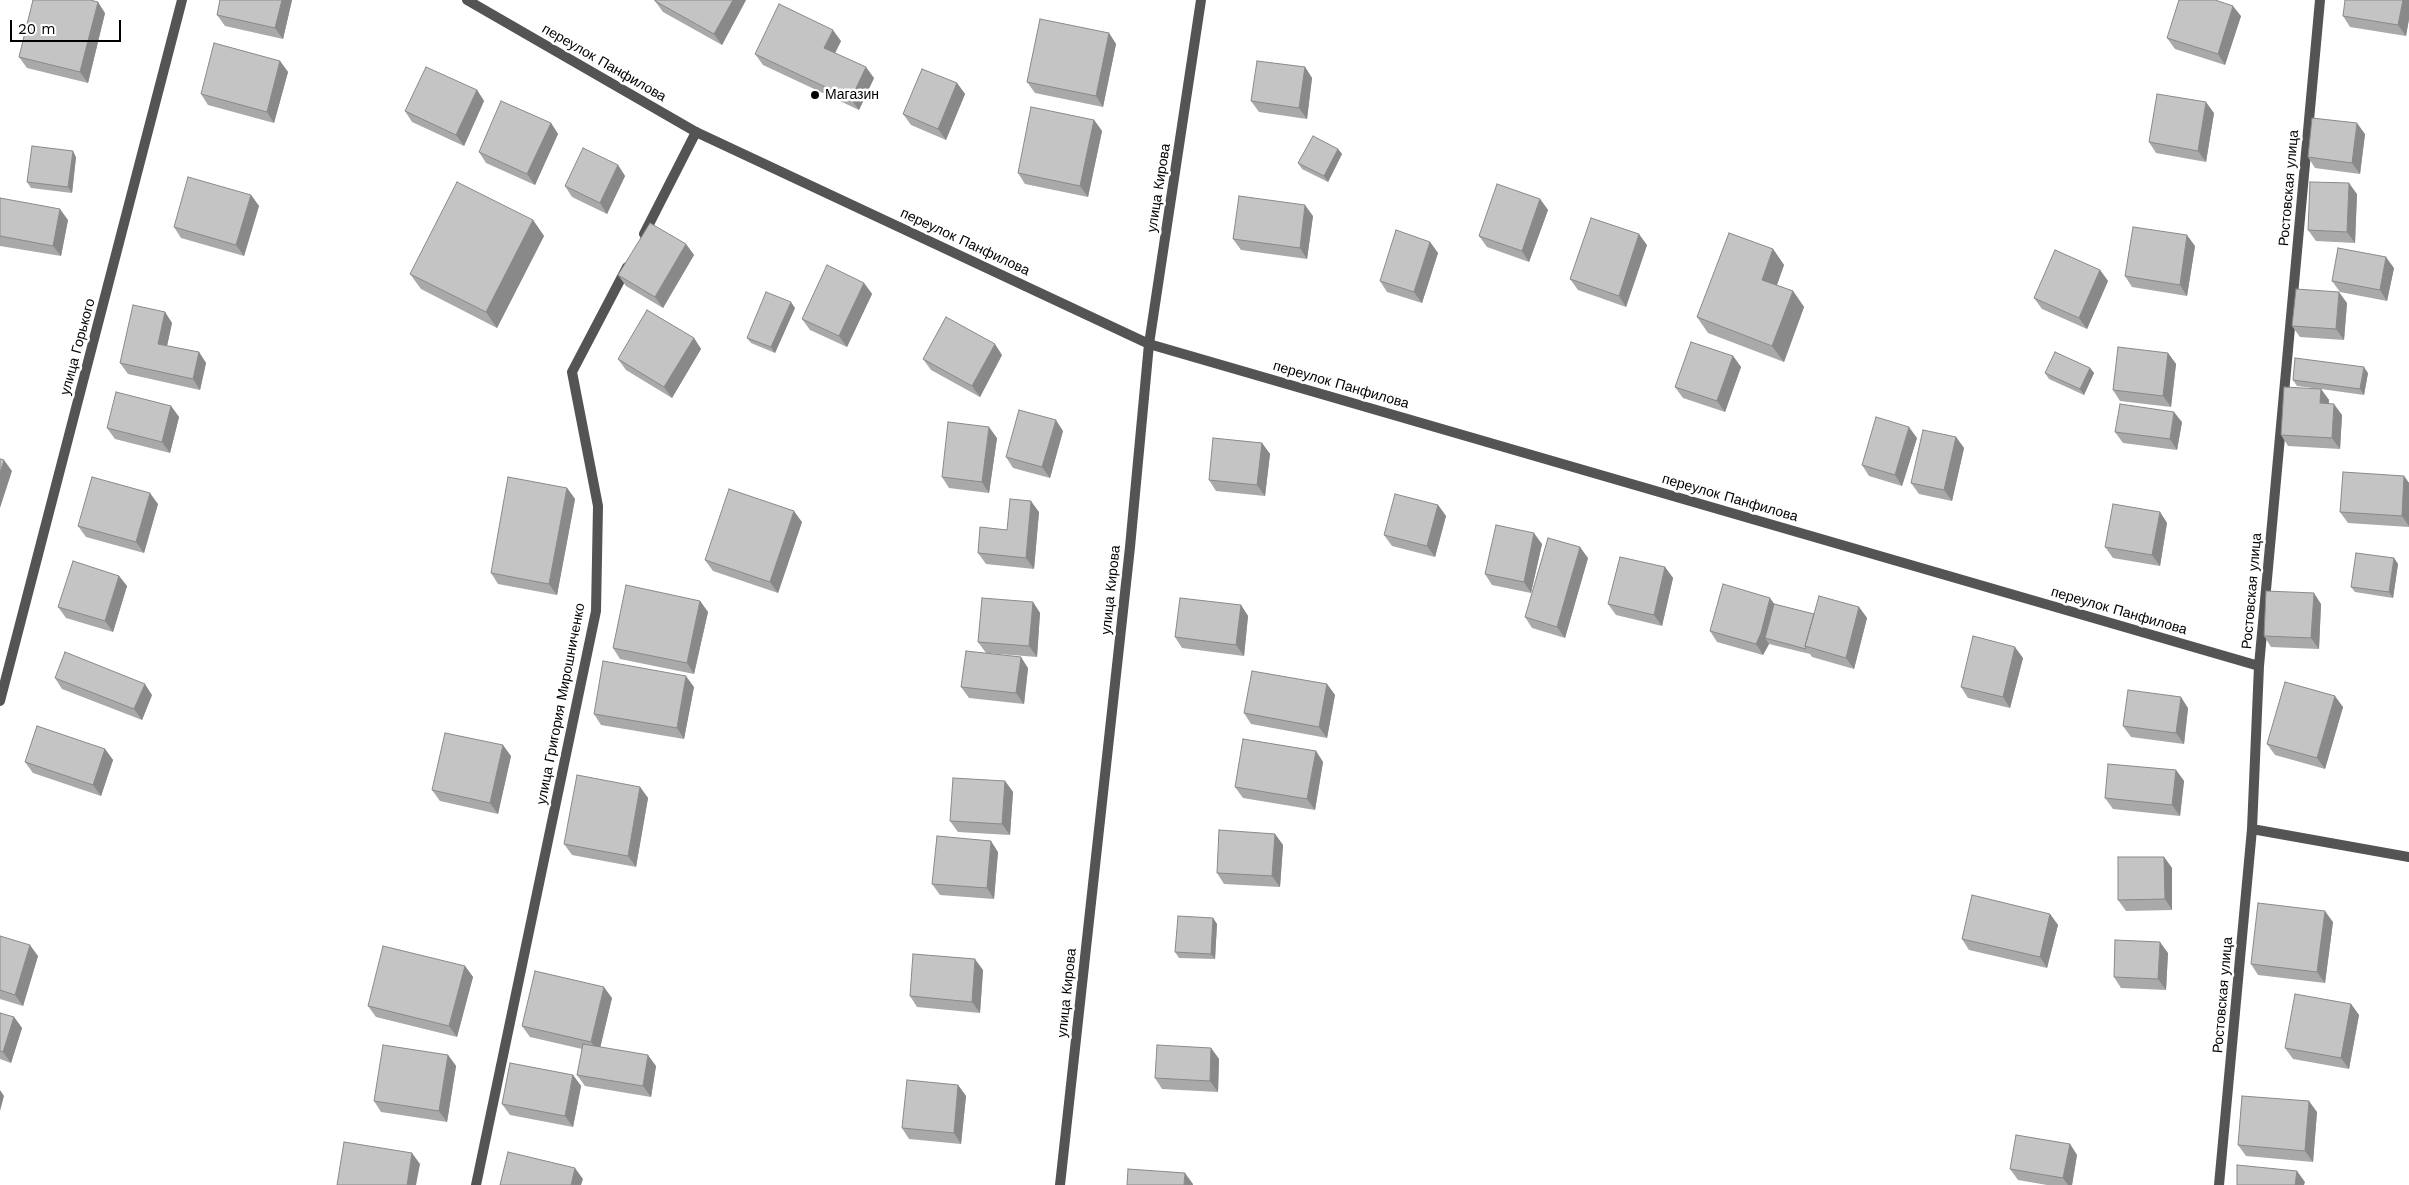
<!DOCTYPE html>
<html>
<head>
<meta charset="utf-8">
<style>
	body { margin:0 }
	#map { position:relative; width:2409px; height:1185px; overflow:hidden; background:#fff; font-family:"Work Sans",sans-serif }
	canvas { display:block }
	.scale { position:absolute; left:10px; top:20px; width:111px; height:22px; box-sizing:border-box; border:2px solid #000; border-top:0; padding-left:6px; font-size:15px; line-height:18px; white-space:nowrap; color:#000; -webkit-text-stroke:4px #fff; paint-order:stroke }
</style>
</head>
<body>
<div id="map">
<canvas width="2409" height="1185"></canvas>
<div class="scale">20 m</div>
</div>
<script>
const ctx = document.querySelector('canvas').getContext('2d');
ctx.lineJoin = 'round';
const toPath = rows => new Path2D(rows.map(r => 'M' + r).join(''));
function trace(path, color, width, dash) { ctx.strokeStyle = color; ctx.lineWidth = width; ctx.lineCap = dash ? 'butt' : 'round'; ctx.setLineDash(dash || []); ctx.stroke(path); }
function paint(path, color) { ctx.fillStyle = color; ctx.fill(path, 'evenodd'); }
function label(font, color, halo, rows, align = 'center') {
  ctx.font = font + ' "Work Sans",sans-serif'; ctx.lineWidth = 5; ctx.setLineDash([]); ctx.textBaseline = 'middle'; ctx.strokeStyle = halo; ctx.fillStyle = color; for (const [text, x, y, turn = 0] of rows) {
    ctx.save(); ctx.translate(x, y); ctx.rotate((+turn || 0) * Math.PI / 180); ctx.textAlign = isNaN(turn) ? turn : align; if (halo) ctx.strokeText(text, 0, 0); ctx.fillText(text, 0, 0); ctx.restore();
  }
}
trace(toPath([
	[1201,0,1149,344,2259,666],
	[644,234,696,132],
	[0,701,182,0],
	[2252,829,2409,857],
	[476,1185,596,611,598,506,572,372,627,267],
	[2219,1185,2252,829,2259,666,2320,0]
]), '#545454', 10);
trace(toPath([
	[467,0,696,132,1149,344,1130,547,1060,1185]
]), '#545454', 10);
paint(toPath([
	[220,0,292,0,283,39,225,26,217,15],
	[655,0,746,0,722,45,663,12,655,1],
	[2409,0,2409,19,2406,36,2350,27,2343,16],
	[105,13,88,83,27,68,19,57],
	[2241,16,2225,65,2175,49,2167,38],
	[1109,33,1116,44,1103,107,1035,93,1027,82],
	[841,41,835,53,874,78,859,110,763,65,755,54],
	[280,61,288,72,274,123,208,105,201,94],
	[1305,67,1312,78,1307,119,1259,112,1251,101],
	[957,83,965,94,946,140,911,125,903,114],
	[477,90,484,101,464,146,412,122,405,111],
	[2214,113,2206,162,2156,153,2149,142],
	[1094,120,1102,131,1088,197,1025,184,1018,173],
	[551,123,558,134,535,185,486,163,479,152],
	[2365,134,2360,174,2315,168,2308,157],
	[1338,149,1342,154,1328,182,1302,169,1298,163],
	[76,157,72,193,31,188,27,182],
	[618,165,625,176,607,214,572,197,565,186],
	[2357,194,2355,243,2316,241,2308,230],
	[251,195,259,206,244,256,181,238,174,227],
	[0,198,68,220,61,256,0,246],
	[1540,199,1548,210,1529,262,1487,247,1479,236],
	[1313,216,1307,259,1241,250,1233,239],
	[533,220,544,236,497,328,421,289,410,274],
	[1430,242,1438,253,1422,303,1387,292,1380,281],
	[686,244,694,255,663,308,626,286,618,275],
	[1647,245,1626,307,1578,290,1570,279],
	[2195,246,2187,296,2132,287,2125,276],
	[1773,249,1784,265,1777,285,1793,291,1804,307,1784,362,1708,333,1697,317],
	[2394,268,2387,301,2340,292,2332,281],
	[2100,270,2108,281,2087,329,2042,309,2034,298],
	[864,283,872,294,847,347,810,330,802,319],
	[2347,303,2344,340,2300,337,2292,326],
	[795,308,775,353,751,343,747,338],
	[165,312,172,323,167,346,199,352,206,363,200,390,128,374,120,363],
	[694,338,701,349,672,398,626,370,618,359],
	[2168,353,2176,364,2171,407,2120,401,2113,390],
	[1002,355,980,397,931,370,923,359],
	[1733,356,1741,367,1725,412,1683,398,1675,387],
	[2090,368,2094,373,2084,395,2049,379,2045,373],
	[2368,373,2364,395,2321,389,2329,400,2329,404,2342,415,2340,449,2288,446,2281,435,2321,389,2297,386,2293,380],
	[171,406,179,417,170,453,115,439,107,428],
	[2182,422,2177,450,2123,443,2115,432],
	[1063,431,1050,478,1013,468,1006,457],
	[1956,437,1964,448,1952,501,1919,494,1911,483],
	[997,438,989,493,949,488,942,477],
	[1917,438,1902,486,1869,476,1862,465],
	[1262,443,1270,454,1265,496,1216,491,1209,480],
	[2404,476,2409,483,2409,527,2348,523,2340,512],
	[567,488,575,499,557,595,498,584,491,573],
	[158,504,144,553,86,537,78,526],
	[1438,505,1446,516,1435,557,1392,546,1384,535],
	[1039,512,1034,569,986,564,978,553,1007,530],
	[2160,512,2167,523,2160,566,2113,558,2105,547],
	[802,522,778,593,713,571,705,560],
	[1542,544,1531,593,1492,585,1485,574],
	[1588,558,1565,638,1532,628,1525,617],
	[2394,558,2398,564,2393,598,2355,592,2351,587],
	[1665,567,1673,578,1662,626,1616,615,1608,604],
	[119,576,127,586,113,632,66,618,58,607],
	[700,601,708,612,694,674,620,659,613,648],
	[1033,602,1040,613,1037,657,986,653,978,642],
	[1774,604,1814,614,1859,607,1867,618,1854,669,1812,657,1810,654,1769,644,1763,655,1717,642,1710,631],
	[2321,604,2319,649,2271,647,2264,636],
	[1241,605,1248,616,1244,656,1182,648,1175,637],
	[2023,658,2010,708,1968,698,1961,687],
	[1028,668,1024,704,969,698,961,687],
	[55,678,152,695,142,720,62,689],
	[1327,684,1335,695,1327,738,1251,724,1244,713],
	[694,687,684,739,601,725,594,714],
	[2343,707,2325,769,2275,755,2267,744],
	[2188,708,2184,744,2131,737,2123,726],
	[105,749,113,760,101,796,33,773,25,762],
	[1316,751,1323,762,1315,810,1243,798,1235,787],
	[511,756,498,814,440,801,432,790],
	[2176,770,2184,781,2180,816,2113,809,2105,798],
	[1005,781,1013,792,1010,835,958,832,950,821],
	[640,787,648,798,636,867,572,855,564,844],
	[1275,834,1283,845,1280,887,1224,884,1217,873],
	[998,852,994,899,940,895,932,884],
	[2164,857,2172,868,2172,910,2126,911,2118,900],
	[2050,914,2058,925,2047,968,1969,950,1962,939],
	[1213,918,1217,924,1215,959,1179,958,1175,952],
	[2333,922,2325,983,2258,975,2251,964],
	[0,936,38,956,23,1006,0,999],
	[2168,953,2166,990,2121,988,2114,977],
	[465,966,473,977,457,1037,376,1017,368,1006],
	[983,970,980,1013,917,1007,910,996],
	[612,998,600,1047,656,1066,651,1097,585,1086,577,1075,582,1049,530,1037,522,1026],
	[2351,1004,2359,1015,2349,1069,2293,1059,2285,1048],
	[0,1013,14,1017,22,1028,11,1063,0,1059],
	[1211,1048,1219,1059,1218,1092,1162,1089,1155,1078],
	[448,1055,456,1066,447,1122,381,1112,374,1101],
	[573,1075,581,1086,573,1127,510,1115,502,1104],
	[958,1085,966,1096,961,1144,909,1139,902,1128],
	[2317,1112,2313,1162,2246,1156,2238,1145],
	[2070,1144,2077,1155,2072,1185,2047,1185,2018,1180,2010,1169]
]), '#a9a9a9');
paint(toPath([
	[282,0,292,0,283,39,275,28],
	[733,0,746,0,722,45,714,34],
	[2403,0,2409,0,2409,19,2406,36,2398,25],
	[98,2,105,13,88,83,80,72],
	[2233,6,2241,16,2225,65,2218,54],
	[833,30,841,41,832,59,824,48],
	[1109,33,1116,44,1103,107,1096,96],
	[280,61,288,72,274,123,267,112],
	[866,67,874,78,859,110,851,99],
	[1305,67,1312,78,1307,119,1299,108],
	[957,83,965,94,946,140,938,129],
	[477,90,484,101,464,146,456,135],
	[2206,102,2214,113,2206,162,2198,151],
	[1094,120,1102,131,1088,197,1080,186],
	[551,123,558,134,535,185,527,174],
	[2357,123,2365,134,2360,174,2352,163],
	[1338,149,1342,154,1328,182,1324,176],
	[73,151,76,157,72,193,68,187],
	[618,165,625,176,607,214,600,203],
	[2349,183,2357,194,2355,243,2347,232],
	[251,195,259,206,244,256,236,245],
	[1540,199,1548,210,1529,262,1522,251],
	[1305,205,1313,216,1307,259,1300,248],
	[60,209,68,220,61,256,53,246],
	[533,220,544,236,497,328,486,312],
	[1639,234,1647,245,1626,307,1619,296],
	[2187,235,2195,246,2187,296,2180,285],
	[1430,242,1438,253,1422,303,1414,292],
	[686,244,694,255,663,308,655,297],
	[1773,249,1784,265,1773,296,1762,280],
	[2386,257,2394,268,2387,301,2380,290],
	[2100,270,2108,281,2087,329,2079,318],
	[864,283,872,294,847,347,839,336],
	[1793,291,1804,307,1784,362,1772,346],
	[2339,292,2347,303,2344,340,2336,329],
	[791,302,795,308,775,353,771,347],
	[165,312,172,323,165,355,158,344],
	[694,338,701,349,672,398,664,387],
	[995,344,1002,355,980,397,972,386],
	[199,352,206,363,200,390,193,379],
	[2168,353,2176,364,2171,407,2163,396],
	[1733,356,1741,367,1725,412,1717,401],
	[2364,367,2368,373,2364,395,2360,389],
	[2090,368,2094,373,2084,395,2080,389],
	[2321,389,2329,400,2328,414,2320,403],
	[2334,404,2342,415,2340,449,2332,438],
	[171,406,179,417,170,453,162,442],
	[2174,412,2182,422,2177,450,2170,439],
	[1056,420,1063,431,1050,478,1042,467],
	[989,427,997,438,989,493,982,482],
	[1909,427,1917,438,1902,486,1895,475],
	[1956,437,1964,448,1952,501,1944,490],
	[1262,443,1270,454,1265,496,1257,485],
	[4,460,12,471,0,508,0,473],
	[2404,476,2409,483,2409,526,2402,516],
	[567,488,575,499,557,595,549,584],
	[150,493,158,504,144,553,136,542],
	[1031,501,1039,512,1034,569,1026,558],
	[1438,505,1446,516,1435,557,1427,546],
	[794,511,802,522,778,593,770,582],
	[2160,512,2167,523,2160,566,2152,555],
	[1534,533,1542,544,1531,593,1524,582],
	[1580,547,1588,558,1565,638,1557,627],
	[2394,558,2398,564,2393,598,2389,592],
	[1665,567,1673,578,1662,626,1654,615],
	[119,576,127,586,113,632,105,621],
	[2314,593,2321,604,2319,649,2311,638],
	[1770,598,1778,609,1765,638,1769,644,1763,655,1756,644],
	[700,601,708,612,694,674,687,663],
	[1033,602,1040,613,1037,657,1029,646],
	[1241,605,1248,616,1244,656,1236,645],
	[1859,607,1867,618,1854,669,1846,658],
	[2015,647,2023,658,2010,708,2003,697],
	[1021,657,1028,668,1024,704,1016,693],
	[686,676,694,687,684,739,677,728],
	[145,684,152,695,142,720,134,709],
	[1327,684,1335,695,1327,738,1319,727],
	[2335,696,2343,707,2325,769,2317,758],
	[2181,697,2188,708,2184,744,2176,733],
	[503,745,511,756,498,814,490,803],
	[105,749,113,760,101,796,93,785],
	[1316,751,1323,762,1315,810,1307,799],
	[2176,770,2184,781,2180,816,2172,805],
	[1005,781,1013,792,1010,835,1002,824],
	[640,787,648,798,636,867,628,856],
	[1275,834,1283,845,1280,887,1272,876],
	[991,841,998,852,994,899,987,888],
	[2164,857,2172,868,2172,910,2165,899],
	[2325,911,2333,922,2325,983,2317,972],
	[2050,914,2058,925,2047,968,2040,957],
	[1213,918,1217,924,1215,959,1211,954],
	[2160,942,2168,953,2166,990,2158,979],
	[30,945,38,956,23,1006,15,995],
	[975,959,983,970,980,1013,972,1002],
	[465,966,473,977,457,1037,449,1026],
	[604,987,612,998,599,1053,591,1042],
	[2351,1004,2359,1015,2349,1069,2341,1058],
	[14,1017,22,1028,11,1063,3,1052],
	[1211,1048,1219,1059,1218,1092,1210,1081],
	[448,1055,456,1066,447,1122,439,1111],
	[648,1055,656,1066,651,1097,643,1086],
	[573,1075,581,1086,573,1127,565,1116],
	[958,1085,966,1096,961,1144,954,1133],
	[0,1090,4,1096,0,1111],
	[2309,1101,2317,1112,2313,1162,2305,1151],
	[2070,1144,2077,1155,2072,1185,2068,1185,2063,1178],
	[412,1153,420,1164,416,1185,407,1185],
	[575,1168,583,1179,581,1185,571,1185],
	[2297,1171,2305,1182,2304,1185,2295,1185],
	[1185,1173,1193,1184,1193,1185,1184,1185]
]), '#898989');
const building = toPath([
	[33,0,90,0,98,2,80,72,19,57,33,0],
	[220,0,282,0,275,28,217,15,220,0],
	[655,0,733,0,714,34,655,1,655,0],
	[2179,0,2215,0,2233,6,2218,54,2167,38,2179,0],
	[2345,0,2403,0,2398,25,2343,16,2345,0],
	[779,4,833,30,824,48,866,67,851,99,755,54,779,4],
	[1040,19,1109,33,1096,96,1027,82,1040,19],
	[214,43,280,61,267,112,201,94,214,43],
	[1257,61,1305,67,1299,108,1251,101,1257,61],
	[426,67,477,90,456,135,405,111,426,67],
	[922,69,957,83,938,129,903,114,922,69],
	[2157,94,2206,102,2198,151,2149,142,2157,94],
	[501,101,551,123,527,174,479,152,501,101],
	[1031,107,1094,120,1080,186,1018,173,1031,107],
	[2312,118,2357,123,2352,163,2308,157,2312,118],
	[1313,136,1338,149,1324,176,1298,163,1313,136],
	[32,146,73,151,68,187,27,182,32,146],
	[583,148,618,165,600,203,565,186,583,148],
	[188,177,251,195,236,245,174,227,188,177],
	[457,182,533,220,486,312,410,274,457,182],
	[2310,182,2349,183,2347,232,2308,230,2310,182],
	[1497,184,1540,199,1522,251,1479,236,1497,184],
	[1239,196,1305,205,1300,248,1233,239,1239,196],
	[0,198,60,209,53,246,0,236,0,198],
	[1591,218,1639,234,1619,296,1570,279,1591,218],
	[650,223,686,244,655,297,618,275,650,223],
	[2133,227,2187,235,2180,285,2125,276,2133,227],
	[1396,230,1430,242,1414,292,1380,281,1396,230],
	[1729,233,1773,249,1762,280,1793,291,1772,346,1697,317,1729,233],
	[2338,248,2386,257,2380,290,2332,281,2338,248],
	[2055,250,2100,270,2079,318,2034,298,2055,250],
	[827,265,864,283,839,336,802,319,827,265],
	[2296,289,2339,292,2336,329,2292,326,2296,289],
	[766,292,791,302,771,347,747,338,766,292],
	[133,305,165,312,158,344,199,352,193,379,120,363,133,305],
	[647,310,694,338,664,387,618,359,647,310],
	[946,317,995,344,972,386,923,359,946,317],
	[1691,342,1733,356,1717,401,1675,387,1691,342],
	[2118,347,2168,353,2163,396,2113,390,2118,347],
	[2055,352,2090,368,2080,389,2045,373,2055,352],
	[2295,358,2364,367,2360,389,2293,380,2295,358],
	[2284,387,2321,389,2320,403,2334,404,2332,438,2281,435,2284,387],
	[116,392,171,406,162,442,107,428,116,392],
	[2120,404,2174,412,2170,439,2115,432,2120,404],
	[1019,410,1056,420,1042,467,1006,457,1019,410],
	[1876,417,1909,427,1895,475,1862,465,1876,417],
	[948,422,989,427,982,482,942,477,948,422],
	[1923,430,1956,437,1944,490,1911,483,1923,430],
	[1213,438,1262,443,1257,485,1209,480,1213,438],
	[0,459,4,460,0,473,0,459],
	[2343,472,2404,476,2402,516,2340,512,2343,472],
	[92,477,150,493,136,542,78,526,92,477],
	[508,477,567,488,549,584,491,573,508,477],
	[729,489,794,511,770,582,705,560,729,489],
	[1395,494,1438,505,1427,546,1384,535,1395,494],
	[1010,499,1031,501,1026,558,978,553,980,527,1007,530,1010,499],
	[2113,504,2160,512,2152,555,2105,547,2113,504],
	[1496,525,1534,533,1524,582,1485,574,1496,525],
	[1548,538,1580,547,1557,627,1525,617,1548,538],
	[2356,553,2394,558,2389,592,2351,587,2356,553],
	[1620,557,1665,567,1654,615,1608,604,1620,557],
	[73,561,119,576,105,621,58,607,73,561],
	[1723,584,1770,598,1761,633,1756,644,1710,631,1723,584],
	[626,585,700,601,687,663,613,648,626,585],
	[2266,591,2314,593,2311,638,2264,636,2266,591],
	[1819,596,1859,607,1846,658,1805,646,1819,596],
	[982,598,1033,602,1029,646,978,642,982,598],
	[1180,598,1241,605,1236,645,1175,637,1180,598],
	[1774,604,1814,614,1805,646,1806,649,1765,638,1774,604],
	[1973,636,2015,647,2003,697,1961,687,1973,636],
	[966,651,1021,657,1016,693,961,687,966,651],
	[65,652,145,684,134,709,55,678,65,652],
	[603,661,686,676,677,728,594,714,603,661],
	[1252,671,1327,684,1319,727,1244,713,1252,671],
	[2285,682,2335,696,2317,758,2267,744,2285,682],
	[2128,690,2181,697,2176,733,2123,726,2128,690],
	[37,726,105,749,93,785,25,762,37,726],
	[445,733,503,745,490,803,432,790,445,733],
	[1243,739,1316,751,1307,799,1235,787,1243,739],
	[2108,764,2176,770,2172,805,2105,798,2108,764],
	[577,775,640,787,628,856,564,844,577,775],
	[953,778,1005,781,1002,824,950,821,953,778],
	[1219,830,1275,834,1272,876,1217,873,1219,830],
	[937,836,991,841,987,888,932,884,937,836],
	[2118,857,2164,857,2165,899,2118,900,2118,857],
	[1972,895,2050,914,2040,957,1962,939,1972,895],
	[2258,903,2325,911,2317,972,2251,964,2258,903],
	[1178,916,1213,918,1211,954,1175,952,1178,916],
	[0,936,30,945,15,995,0,990,0,936],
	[2115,940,2160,942,2158,979,2114,977,2115,940],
	[383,946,465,966,449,1026,368,1006,383,946],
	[913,954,975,959,972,1002,910,996,913,954],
	[535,971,604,987,591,1042,522,1026,535,971],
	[2295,994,2351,1004,2341,1058,2285,1048,2295,994],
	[0,1013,14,1017,3,1052,0,1051,0,1013],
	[583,1044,648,1055,643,1086,577,1075,583,1044],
	[383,1045,448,1055,439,1111,374,1101,383,1045],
	[1157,1045,1211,1048,1210,1081,1155,1078,1157,1045],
	[510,1063,573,1075,565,1116,502,1104,510,1063],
	[907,1080,958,1085,954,1133,902,1128,907,1080],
	[2242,1096,2309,1101,2305,1151,2238,1145,2242,1096],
	[2016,1135,2070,1144,2063,1178,2010,1169,2016,1135],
	[344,1142,412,1153,407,1185,337,1185,344,1142],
	[508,1152,575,1168,571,1185,500,1185,508,1152],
	[2237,1165,2297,1171,2295,1185,2237,1185,2237,1165],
	[1128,1169,1185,1173,1184,1185,1127,1185,1128,1169]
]);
paint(building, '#c4c4c4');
trace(building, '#898989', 1);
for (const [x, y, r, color] of [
	[815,95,5,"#000"]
]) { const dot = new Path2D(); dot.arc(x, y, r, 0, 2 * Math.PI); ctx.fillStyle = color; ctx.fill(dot); trace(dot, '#fff', 2); }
label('14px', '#000', '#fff', [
	["переулок Панфилова",604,63,30],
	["улица Кирова",1159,188,-81],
	["Ростовская улица",2289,188,-85],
	["переулок Панфилова",965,242,25],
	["улица Горького",78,347,-75],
	["переулок Панфилова",1341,385,16],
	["переулок Панфилова",1730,498,16],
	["улица Кирова",1111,590,-84],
	["Ростовская улица",2252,591,-85],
	["переулок Панфилова",2119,611,16],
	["улица Григория Мирошниченко",561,704,-79],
	["улица Кирова",1067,993,-84],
	["Ростовская улица",2223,995,-85]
]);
label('14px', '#000', '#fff', [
	["Магазин",825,95]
], 'left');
</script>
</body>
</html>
